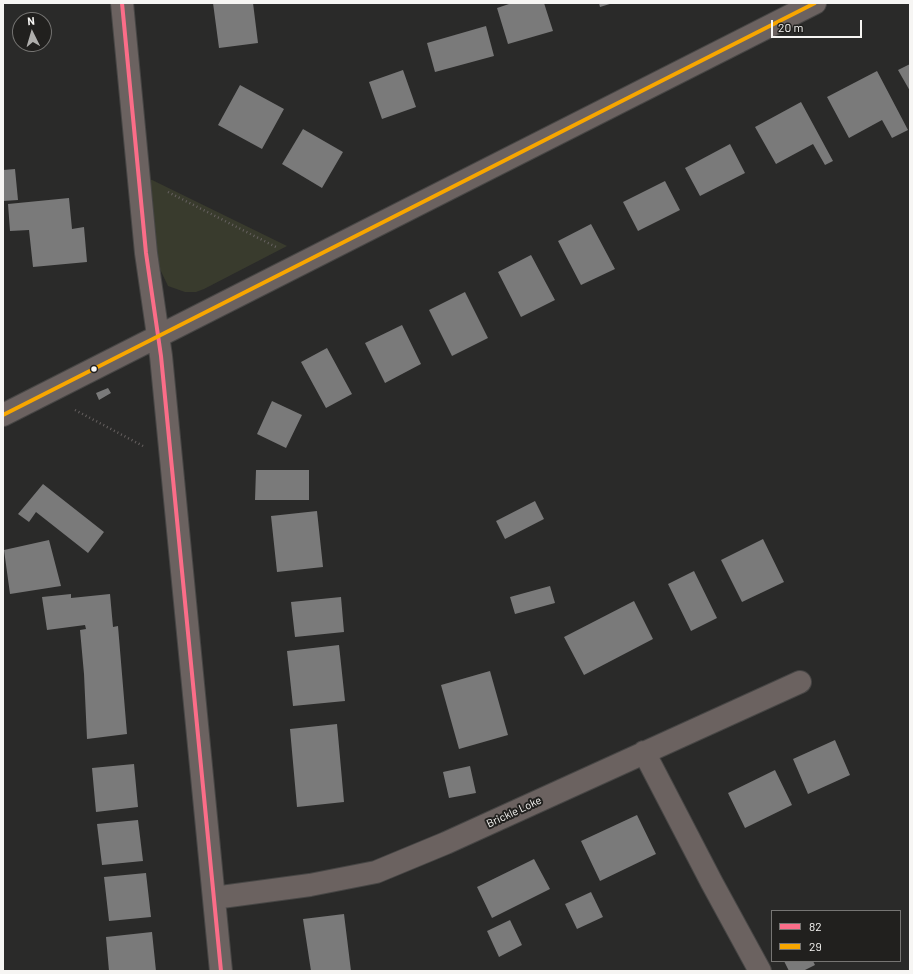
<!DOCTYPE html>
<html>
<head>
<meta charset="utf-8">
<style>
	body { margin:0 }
	#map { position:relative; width:913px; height:974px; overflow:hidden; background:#2a2a29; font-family:Barlow,sans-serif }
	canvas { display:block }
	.frame { position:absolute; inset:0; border:4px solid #f6f5f3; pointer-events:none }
	.legend { position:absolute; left:771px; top:910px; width:130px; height:52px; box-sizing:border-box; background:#21201e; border:1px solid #767573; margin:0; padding:5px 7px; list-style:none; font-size:12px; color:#f6f5f3 }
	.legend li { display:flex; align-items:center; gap:8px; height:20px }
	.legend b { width:20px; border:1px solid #767573 }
	.north { position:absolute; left:12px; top:12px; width:40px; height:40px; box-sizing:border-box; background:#21201e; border:1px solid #767573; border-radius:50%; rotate:355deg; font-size:11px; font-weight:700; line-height:16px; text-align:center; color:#f6f5f3 }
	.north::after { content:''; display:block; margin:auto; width:14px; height:18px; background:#afaeac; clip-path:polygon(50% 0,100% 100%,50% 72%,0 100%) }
	.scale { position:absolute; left:771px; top:20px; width:91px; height:18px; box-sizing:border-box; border:2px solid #f6f5f3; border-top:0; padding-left:5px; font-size:12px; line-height:14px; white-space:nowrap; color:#f6f5f3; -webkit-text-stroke:3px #21201e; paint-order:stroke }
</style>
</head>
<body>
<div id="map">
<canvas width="913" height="974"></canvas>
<div class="frame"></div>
<ul class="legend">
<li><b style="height:5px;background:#fb6d88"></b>82</li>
<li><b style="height:5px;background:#f7a600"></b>29</li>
</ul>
<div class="north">N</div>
<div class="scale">20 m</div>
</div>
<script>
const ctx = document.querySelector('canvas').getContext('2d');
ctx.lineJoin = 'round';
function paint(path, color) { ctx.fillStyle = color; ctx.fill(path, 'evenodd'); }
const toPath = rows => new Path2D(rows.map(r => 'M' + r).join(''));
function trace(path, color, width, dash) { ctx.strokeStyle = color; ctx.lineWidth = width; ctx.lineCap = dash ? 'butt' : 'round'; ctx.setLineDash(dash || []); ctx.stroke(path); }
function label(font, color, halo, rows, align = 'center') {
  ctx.font = font + ' Barlow,sans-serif'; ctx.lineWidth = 4; ctx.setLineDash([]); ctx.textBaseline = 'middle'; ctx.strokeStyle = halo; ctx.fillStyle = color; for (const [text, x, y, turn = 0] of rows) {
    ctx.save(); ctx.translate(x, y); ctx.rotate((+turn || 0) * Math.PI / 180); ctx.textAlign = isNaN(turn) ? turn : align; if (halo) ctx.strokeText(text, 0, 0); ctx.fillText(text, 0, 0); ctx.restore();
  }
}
paint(toPath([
	[146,177,287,246,204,289,196,292,185,292,168,286,159,267]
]), '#393b2d');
paint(toPath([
	[213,3,253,3,258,43,219,48],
	[512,3,544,3,553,31,508,44,497,8],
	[599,3,613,3,600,7],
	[486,26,494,56,435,72,427,43],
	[910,64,910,91,898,70],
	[403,70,416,107,382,119,369,82],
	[877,71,908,130,892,138,882,120,849,138,827,97],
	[240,85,284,109,262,149,218,125],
	[801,102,833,161,825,165,813,144,776,164,755,127],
	[303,129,343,152,322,188,282,164],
	[730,144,745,173,700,196,685,168],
	[15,169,18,200,3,201,3,170],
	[665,181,680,210,638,231,623,202],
	[69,198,72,229,84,227,87,262,33,267,29,230,10,231,8,204],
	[591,224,615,269,581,285,558,241],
	[531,255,555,300,521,317,498,272],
	[465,292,488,338,452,356,429,310],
	[402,325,421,364,385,383,365,343],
	[327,348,352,394,326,408,301,362],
	[108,388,111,393,99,400,96,393],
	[272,401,302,415,286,448,257,434],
	[256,470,309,470,309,500,255,500],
	[43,484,104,532,88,553,36,512,29,522,18,514],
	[535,501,544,519,505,539,496,521],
	[317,511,323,567,277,572,271,516],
	[763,539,784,582,742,602,721,560],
	[49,540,61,586,10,594,4,550],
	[694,571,717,618,691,631,668,584],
	[550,586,555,603,515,614,510,597],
	[71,594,71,598,110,594,113,627,118,626,127,734,87,739,84,674,80,630,86,629,85,625,47,630,42,597],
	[341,597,344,632,295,637,291,602],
	[634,601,653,639,584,675,564,637],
	[339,645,345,701,293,706,287,651],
	[490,671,508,735,459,749,441,685],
	[337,724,344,802,297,807,290,729],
	[835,740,850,775,808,794,793,759],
	[134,764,138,807,96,812,92,768],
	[470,766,476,793,449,798,443,772],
	[775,770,792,805,745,828,728,793],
	[637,815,656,854,600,881,581,841],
	[138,820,143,861,102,865,97,824],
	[534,859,550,889,492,918,477,887],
	[146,873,151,917,109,921,104,877],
	[591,892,603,917,577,929,565,904],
	[344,914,351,971,311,971,303,919],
	[510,920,522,945,499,957,487,931],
	[152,932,156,971,109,971,106,937],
	[784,961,813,961,815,965,803,971,789,971]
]), '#7a7a7a');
const minor = toPath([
	[122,3,146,253,161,356,221,971],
	[3,415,815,3],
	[644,752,712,883,760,971],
	[214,898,310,885,376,872,446,843,800,682]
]);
trace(minor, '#474645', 24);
trace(toPath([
	[168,192,276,247],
	[75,410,143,446]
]), '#666160', 2.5, [1, 3]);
trace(minor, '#6b6260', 22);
trace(toPath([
	[122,3,146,253,161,356,221,971]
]), '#fb6d88', 4);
trace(toPath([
	[3,415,815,3]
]), '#f7a600', 4);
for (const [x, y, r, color] of [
	[94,369,3.5,"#f6f5f3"]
]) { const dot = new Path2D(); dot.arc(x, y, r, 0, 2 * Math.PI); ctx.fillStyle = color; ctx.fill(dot); trace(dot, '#21201e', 1.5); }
label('11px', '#f6f5f3', '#21201e', [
	["Brickle Loke",514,812,-25]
]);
</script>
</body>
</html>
